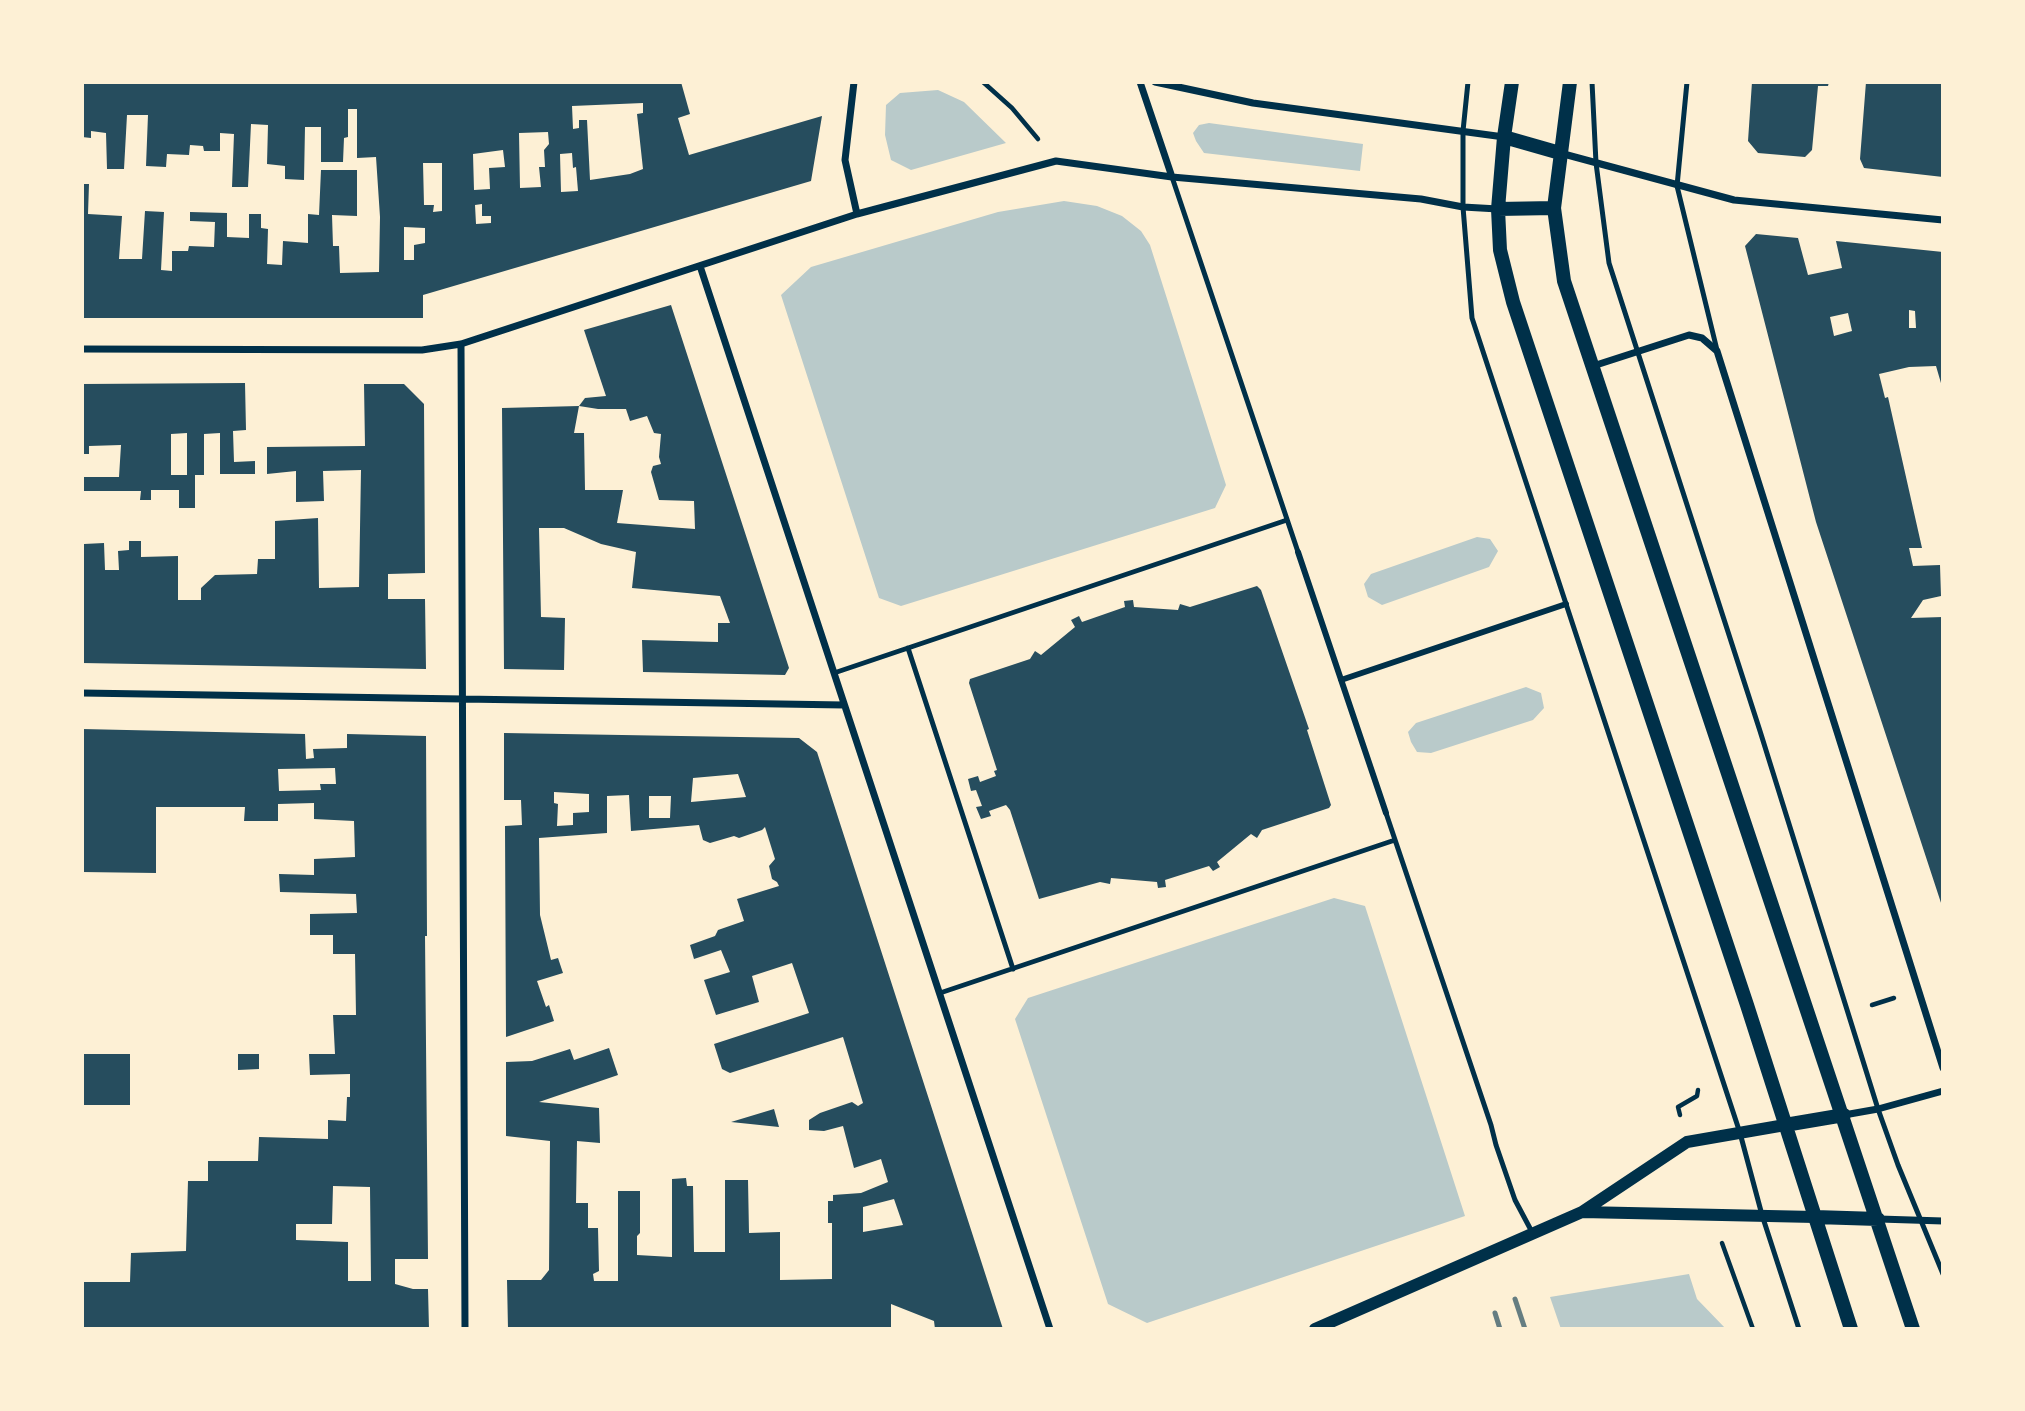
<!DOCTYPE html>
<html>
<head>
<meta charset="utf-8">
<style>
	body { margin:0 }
	#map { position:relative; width:2025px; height:1411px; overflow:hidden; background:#fdf0d5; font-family:"Alegreya Sans",sans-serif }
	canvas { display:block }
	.frame { position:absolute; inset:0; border:84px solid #fdf0d5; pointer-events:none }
</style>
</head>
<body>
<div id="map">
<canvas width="2025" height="1411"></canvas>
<div class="frame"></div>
</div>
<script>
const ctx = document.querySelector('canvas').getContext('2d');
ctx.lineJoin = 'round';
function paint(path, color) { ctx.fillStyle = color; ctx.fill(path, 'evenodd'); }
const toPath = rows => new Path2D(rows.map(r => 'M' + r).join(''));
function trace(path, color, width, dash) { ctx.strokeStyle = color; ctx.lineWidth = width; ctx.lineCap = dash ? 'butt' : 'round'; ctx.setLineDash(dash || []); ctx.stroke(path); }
paint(toPath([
	[938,90,964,102,1006,143,911,170,891,160,885,135,886,105,900,93],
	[1209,123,1363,144,1360,171,1204,153,1196,141,1193,133,1199,125],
	[1064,201,1097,206,1122,216,1141,231,1150,245,1226,485,1215,508,901,606,879,598,781,295,811,267,998,212],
	[1477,537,1490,539,1498,551,1489,567,1382,605,1368,597,1364,584,1371,574],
	[1526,687,1541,693,1544,708,1533,720,1431,753,1417,752,1411,742,1408,732,1416,723],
	[1334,898,1365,906,1465,1216,1147,1323,1108,1304,1015,1019,1028,998],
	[1689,1274,1697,1299,1726,1329,1561,1329,1550,1297]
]), '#b9caca');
paint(toPath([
	[82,82,681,82,690,114,678,118,689,155,822,116,811,181,423,295,423,318,82,318,82,184,89,184,88,214,122,216,119,259,142,259,145,211,164,212,161,270,172,271,172,251,188,251,189,246,214,247,215,222,190,221,190,212,227,213,227,237,249,238,249,214,261,214,261,228,268,229,267,264,282,265,283,241,308,243,308,214,319,215,321,170,357,170,357,216,332,215,333,246,339,246,340,273,379,272,380,217,376,157,357,158,357,109,348,109,348,137,344,138,343,162,321,162,321,127,305,127,304,180,285,179,285,166,267,164,268,125,251,124,248,187,232,187,234,134,220,133,220,151,204,151,203,146,190,145,189,155,167,154,166,167,146,166,148,115,127,115,124,169,107,169,106,133,91,131,91,138,82,137],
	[643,103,643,113,637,114,643,169,630,174,590,180,587,120,579,120,579,128,573,129,572,106],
	[548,132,549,144,544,150,545,167,539,167,541,187,520,188,519,133],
	[503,150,505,167,489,168,490,189,474,190,473,154],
	[572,153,573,168,576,167,578,191,561,192,560,154],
	[423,163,442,163,442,211,433,212,434,205,424,205],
	[482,204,482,216,491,216,491,223,476,224,475,205],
	[404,227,425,228,425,243,414,245,414,260,404,260],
	[1752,82,1829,82,1828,86,1818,86,1812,150,1805,157,1758,153,1748,141],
	[1866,82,1943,82,1943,177,1864,168,1860,159],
	[1756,234,1798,238,1808,275,1842,268,1836,241,1943,252,1943,390,1936,366,1909,367,1879,374,1885,398,1888,397,1922,548,1909,548,1913,566,1940,565,1941,596,1923,600,1911,618,1943,617,1943,909,1816,522,1745,246],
	[1909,310,1915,311,1916,328,1909,328],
	[1848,313,1852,331,1834,336,1830,317],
	[671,305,789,668,785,675,643,672,642,640,718,642,718,623,730,623,720,596,632,588,636,552,601,544,564,528,539,528,541,617,565,618,564,670,504,669,502,408,579,406,574,433,584,433,585,490,623,490,617,523,695,529,694,501,659,500,651,472,653,466,661,464,659,457,661,434,654,433,647,416,630,421,626,409,598,409,579,406,585,398,606,396,584,330],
	[245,383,246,430,233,431,234,462,255,461,255,474,220,474,220,433,204,434,204,475,195,475,195,508,179,508,179,490,151,490,151,500,140,500,141,491,82,491,82,477,119,477,121,445,89,446,89,454,82,454,82,384],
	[187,433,187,475,171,475,171,434],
	[364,384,404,384,424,404,425,573,388,574,388,599,425,599,426,669,82,663,84,544,104,543,105,570,119,570,118,551,129,550,129,541,141,541,141,557,178,556,178,600,201,600,201,588,215,575,257,574,258,559,275,559,275,521,318,518,319,588,359,587,361,470,323,471,324,501,296,502,296,471,267,474,267,447,365,446],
	[1257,586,1261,590,1309,729,1307,730,1331,805,1329,808,1262,830,1257,838,1251,834,1217,862,1220,867,1213,871,1209,866,1165,880,1166,887,1158,888,1157,882,1111,878,1110,884,1100,882,1039,899,1010,810,1006,805,989,811,991,816,981,819,976,807,982,806,976,790,971,791,968,779,978,776,980,782,996,776,994,771,997,770,969,683,970,679,1030,659,1035,651,1041,655,1075,627,1071,620,1079,616,1082,622,1125,607,1124,601,1133,600,1134,607,1178,610,1180,604,1190,607],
	[82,729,305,734,306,759,314,758,313,749,347,748,347,734,426,736,427,936,425,936,428,1259,395,1259,395,1284,413,1289,428,1289,429,1329,82,1329,82,1282,130,1282,131,1253,186,1251,188,1181,208,1181,208,1161,258,1161,259,1137,328,1139,328,1120,346,1121,347,1097,350,1097,350,1074,310,1075,309,1054,335,1054,333,1015,356,1015,355,954,333,954,333,935,310,935,310,914,357,913,356,894,280,892,279,874,314,875,314,859,355,857,354,821,314,819,314,803,278,804,278,821,244,821,245,807,156,807,156,873,82,872],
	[335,768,336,784,320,784,321,790,279,791,278,769],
	[333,1186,370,1187,371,1281,348,1281,348,1242,296,1240,296,1224,332,1224],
	[504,733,799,738,817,752,1003,1329,935,1329,934,1321,891,1304,891,1329,508,1329,507,1280,541,1280,549,1270,550,1141,506,1136,506,1062,532,1061,570,1049,574,1060,609,1048,618,1075,539,1102,599,1108,600,1143,577,1141,576,1203,588,1203,588,1228,598,1228,599,1271,593,1274,594,1281,618,1281,618,1191,640,1191,640,1233,637,1236,637,1255,672,1257,672,1179,686,1178,687,1186,693,1186,694,1252,725,1252,725,1180,748,1180,749,1233,780,1232,780,1280,832,1279,832,1223,828,1223,828,1201,833,1201,833,1195,861,1193,888,1182,881,1159,854,1168,843,1126,824,1131,809,1130,809,1120,820,1113,852,1102,858,1106,863,1103,843,1037,730,1073,722,1069,714,1044,809,1013,792,963,752,976,759,1002,716,1015,704,980,730,972,721,950,694,959,690,945,715,936,718,930,744,921,737,899,779,886,777,882,772,879,769,866,775,859,765,827,762,830,739,838,734,836,710,843,703,840,699,825,631,831,629,795,607,796,607,833,539,838,540,915,551,960,558,958,563,973,537,981,546,1007,549,1005,554,1021,506,1037,505,826,522,825,521,800,504,800],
	[738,774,746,797,691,802,693,778],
	[554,792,589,794,589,812,573,813,573,825,557,826,558,804,554,803],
	[649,796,671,796,670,818,649,818],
	[894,1199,903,1225,863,1232,863,1207],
	[82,1054,130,1054,130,1105,82,1105],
	[238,1054,259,1054,259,1069,238,1070],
	[774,1109,779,1127,731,1122]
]), '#264d5e');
trace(toPath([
	[983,82,1012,108,1038,139],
	[1872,1005,1894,998],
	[1680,1115,1678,1107,1697,1096,1698,1090],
	[1722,1243,1753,1329]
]), '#003049', 4.5);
trace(toPath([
	[1468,82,1463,131,1463,207,1472,318,1740,1133,1762,1215,1799,1329],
	[1592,82,1596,163,1609,263,1760,731,1878,1109,1898,1165,1943,1274],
	[1687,82,1677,186,1717,350],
	[1172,177,1298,552],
	[908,648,1013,969],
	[834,673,1287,520],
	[1386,813,1491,1125,1496,1145,1515,1200,1532,1232],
	[940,993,1395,840]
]), '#003049', 5);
trace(toPath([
	[1298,552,1386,813],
	[1341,680,1566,604]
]), '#003049', 6);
trace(toPath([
	[854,82,845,160,857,214],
	[1140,82,1172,177],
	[1155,82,1253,103,1504,137],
	[1560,153,1734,200,1943,220],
	[700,266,1050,1329],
	[461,344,465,1329],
	[82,349,422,350,461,344,857,214,1056,161,1172,177,1421,199,1463,207,1498,209],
	[1593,366,1689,335,1702,338,1717,351,1943,1068],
	[82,693,844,705],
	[1844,1115,1878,1109,1943,1091],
	[1879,1219,1943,1221]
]), '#003049', 7);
trace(toPath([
	[1582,1212,1815,1217],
	[1315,1329,1582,1212,1687,1142,1785,1125]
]), '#003049', 12);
trace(toPath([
	[1512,82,1504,137,1498,209,1500,250,1513,302,1747,1005,1851,1329],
	[1570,82,1554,208,1564,281,1913,1329],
	[1504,137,1560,153],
	[1498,209,1554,208],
	[1785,1125,1844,1115],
	[1815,1217,1878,1219]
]), '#003049', 14);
trace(toPath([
	[1515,1299,1525,1329],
	[1495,1313,1500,1329]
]), '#657d81', 5);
</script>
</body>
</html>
